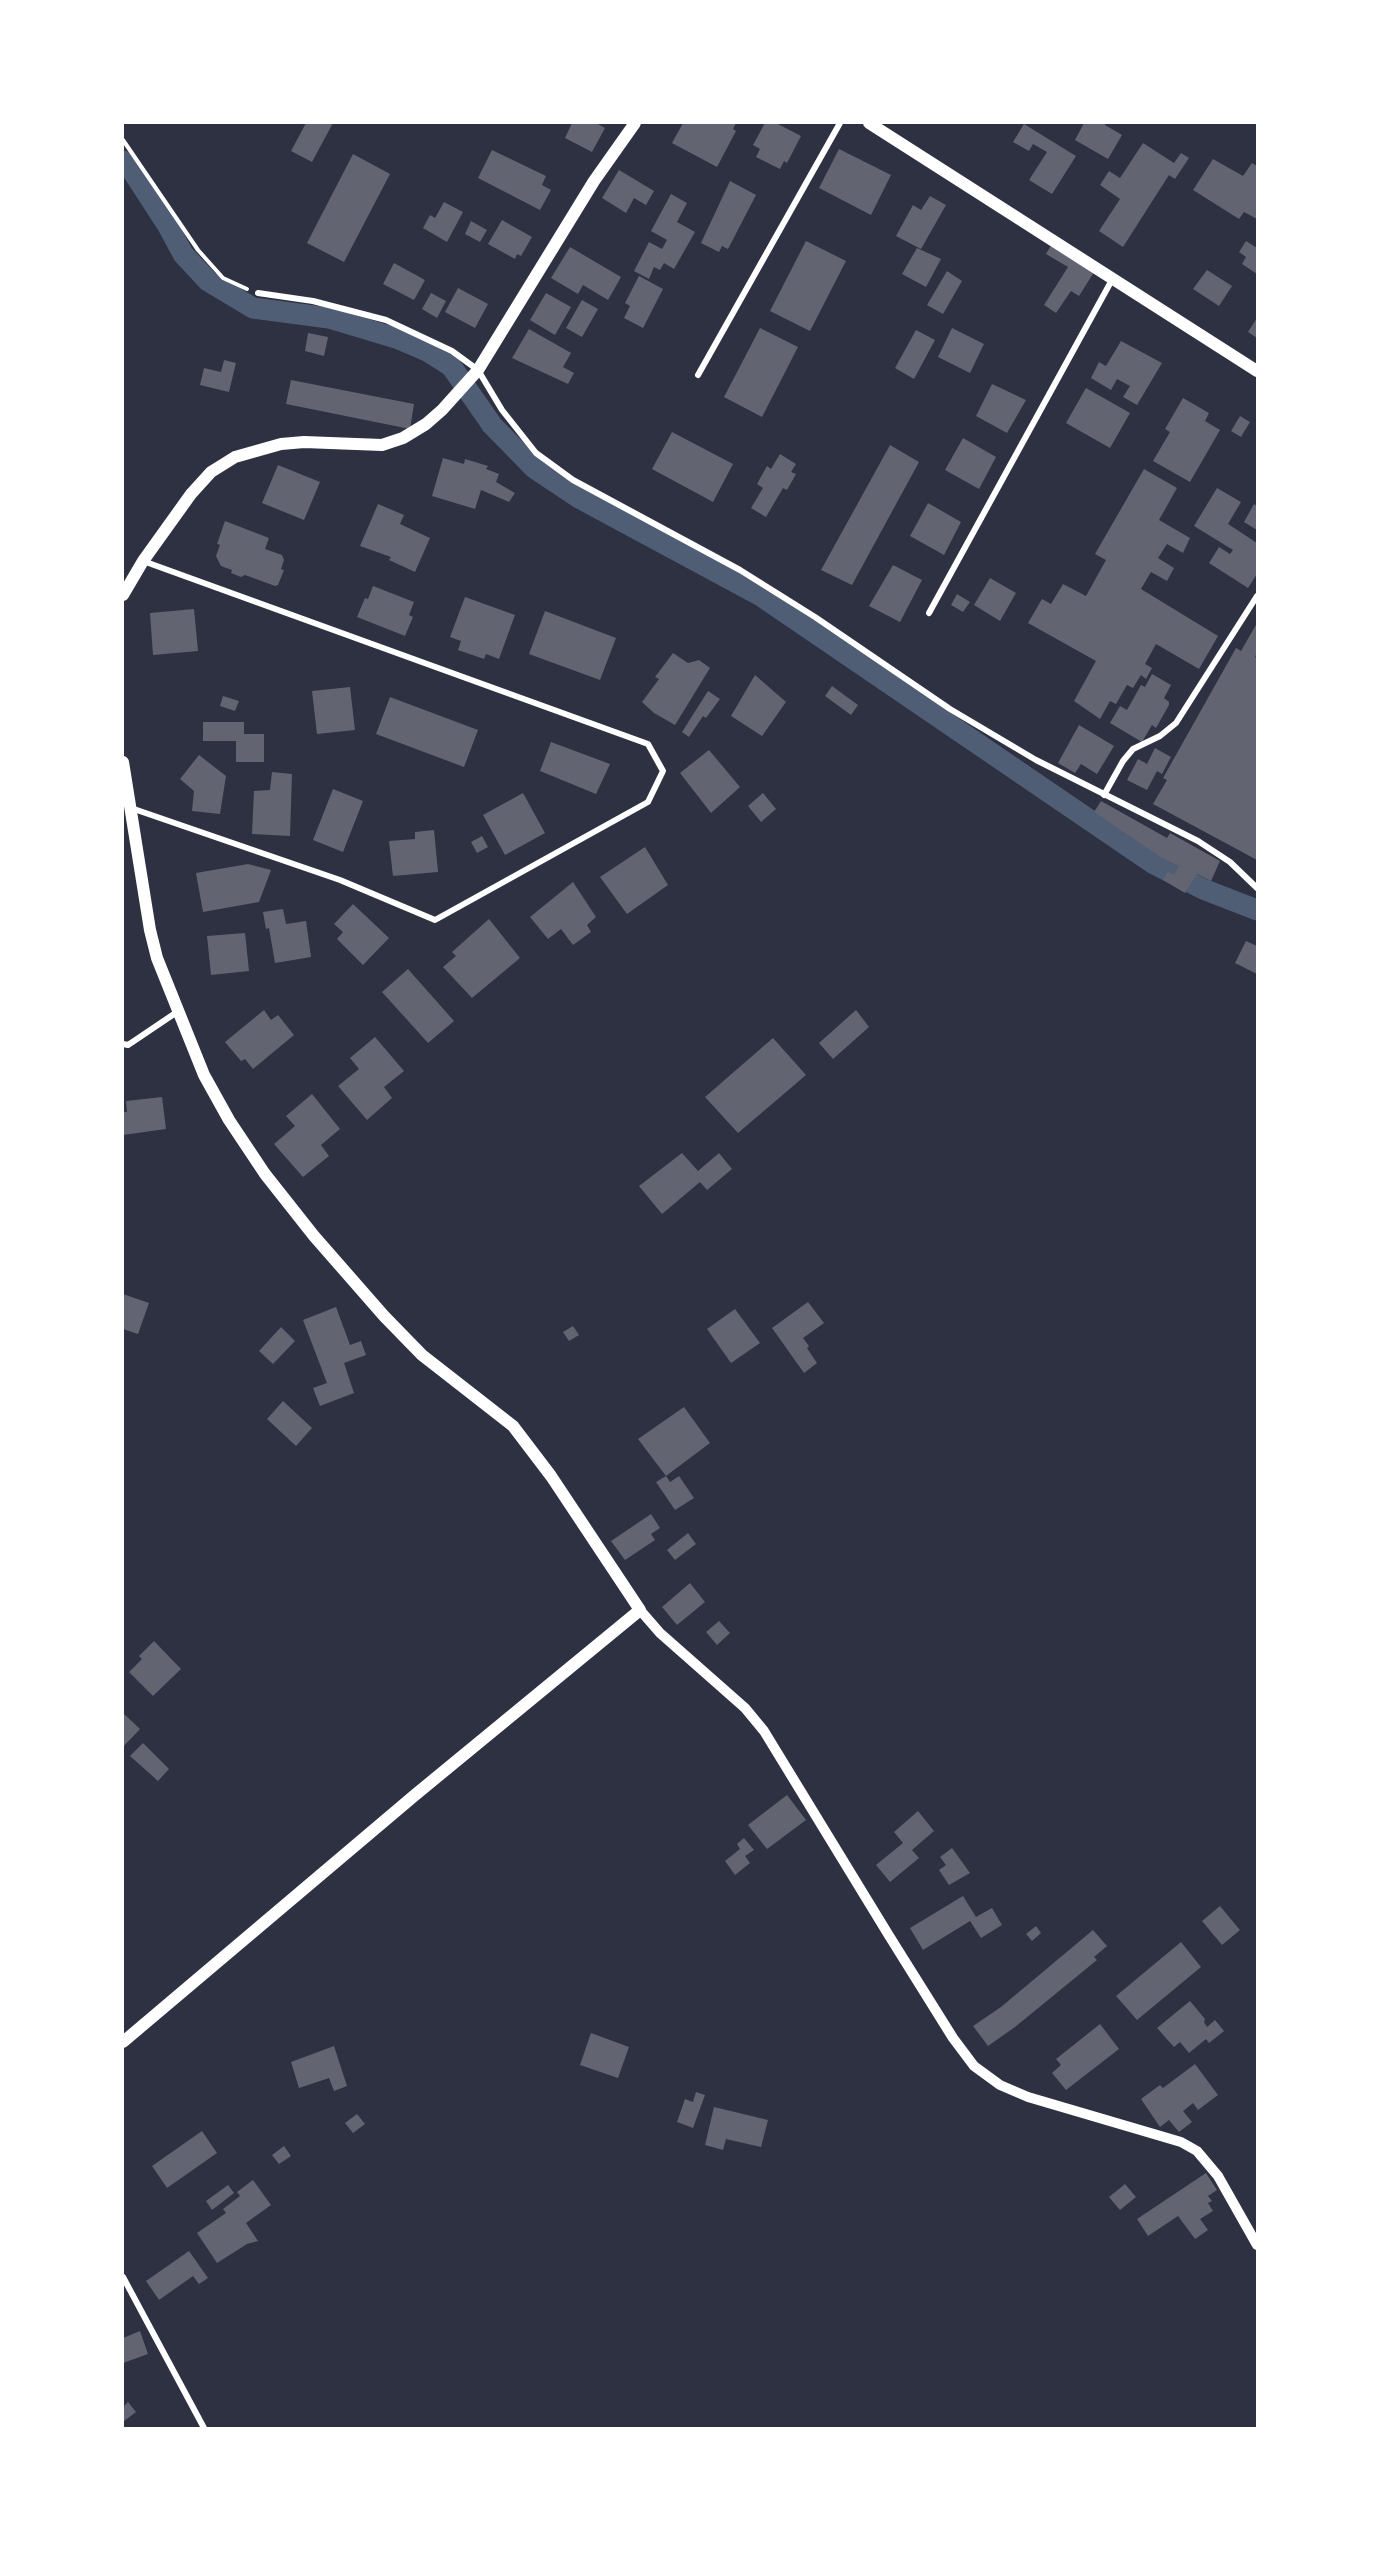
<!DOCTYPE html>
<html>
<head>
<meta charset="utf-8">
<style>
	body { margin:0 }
	#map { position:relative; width:1380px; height:2551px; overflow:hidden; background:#2d3142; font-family:"Archivo Narrow",sans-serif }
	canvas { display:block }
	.frame { position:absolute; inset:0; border:124px solid #fff; pointer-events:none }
</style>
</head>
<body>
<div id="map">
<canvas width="1380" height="2551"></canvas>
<div class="frame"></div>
</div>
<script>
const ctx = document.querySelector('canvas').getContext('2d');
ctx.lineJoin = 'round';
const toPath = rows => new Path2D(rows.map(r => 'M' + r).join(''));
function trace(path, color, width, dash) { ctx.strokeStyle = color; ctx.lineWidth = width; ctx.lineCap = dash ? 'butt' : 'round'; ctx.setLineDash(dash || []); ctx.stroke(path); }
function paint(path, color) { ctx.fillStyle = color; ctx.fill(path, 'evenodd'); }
trace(toPath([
	[123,161,133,172,168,226,183,254,208,281,253,308,329,318,399,339,427,351,451,366,492,425,534,468,579,498,761,596,1154,864,1203,889,1257,910]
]), '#4f5d75', 21);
paint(toPath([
	[306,123,333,123,312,162,291,151],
	[572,123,596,123,605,128,592,152,565,138],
	[683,123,736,123,733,129,736,131,717,167,672,143],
	[765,123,776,123,801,136,787,163,784,161,780,169,756,157,760,149,753,145],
	[1084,123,1106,123,1105,125,1122,135,1108,159,1075,140],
	[1024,124,1076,156,1052,194,1029,180,1047,152,1033,144,1029,151,1013,142],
	[1143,143,1174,163,1181,153,1189,158,1175,179,1169,175,1123,247,1099,231,1120,199,1100,185,1109,171,1120,178],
	[839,149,891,175,871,215,819,188],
	[492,150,546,176,542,185,551,190,540,210,478,178],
	[353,154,390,174,344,262,307,243],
	[1213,159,1243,176,1252,163,1257,166,1257,219,1244,212,1239,219,1193,190],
	[619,170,654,191,646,205,634,198,626,213,602,198],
	[730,181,756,195,728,249,722,246,719,252,701,243],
	[671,194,687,203,677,222,695,232,674,269,664,263,660,270,654,267,649,279,634,271,649,242,662,249,667,240,651,231],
	[930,196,946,205,921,249,896,236,913,205,921,210],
	[444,202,463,212,447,242,423,228,430,215,435,218],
	[502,220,532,237,521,256,517,254,515,259,488,244],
	[471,221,487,230,480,242,465,234],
	[806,241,846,261,810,331,770,311],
	[1246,241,1257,248,1257,274,1242,264,1246,257,1239,252],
	[1053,242,1096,269,1079,296,1071,291,1056,313,1044,305,1068,267,1046,254],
	[570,247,621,277,608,300,583,285,578,294,551,278],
	[917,248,941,259,926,287,902,274],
	[394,263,425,280,414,300,383,284],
	[1207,270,1232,286,1219,306,1193,289],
	[947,271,962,281,943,314,927,305],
	[639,276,663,289,643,328,624,318,630,306,625,303],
	[458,288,488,304,475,328,445,312],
	[431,293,446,301,437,318,422,309],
	[546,293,571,307,555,335,530,320],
	[582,300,598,309,582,337,566,328],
	[1257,318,1257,338,1248,332],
	[760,328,798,347,762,417,724,397],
	[952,328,984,344,970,373,938,357],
	[529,329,571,353,563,367,574,373,568,384,512,358],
	[916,330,935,340,914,379,895,368],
	[308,333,328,337,324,356,305,351],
	[1121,341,1162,363,1137,405,1123,397,1130,386,1117,379,1111,390,1091,378,1099,362,1106,366],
	[224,360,236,363,229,392,200,385,204,368,221,372],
	[291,380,414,404,410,429,286,404],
	[992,384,1026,400,1007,433,976,416],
	[1086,388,1130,413,1110,448,1066,423],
	[1183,398,1209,413,1205,421,1220,430,1190,482,1153,461,1170,432,1165,429],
	[1240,416,1250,422,1241,437,1231,431],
	[672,432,733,464,713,502,652,469],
	[963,438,996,457,979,489,945,470],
	[890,445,919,462,852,585,821,570],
	[780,454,796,464,791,472,796,474,787,490,783,488,766,517,751,508,763,488,757,484,767,466,771,469],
	[443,458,464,464,465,459,488,466,486,469,499,474,496,482,515,493,509,502,481,490,475,509,432,496],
	[278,465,320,482,304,520,262,503],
	[1144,469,1177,488,1159,520,1190,538,1183,553,1167,544,1158,558,1174,568,1167,581,1151,572,1141,589,1218,636,1199,669,1156,644,1145,664,1152,668,1146,679,1141,675,1133,688,1127,685,1116,704,1110,701,1100,719,1074,701,1096,661,1028,623,1042,599,1051,604,1063,584,1086,596,1106,560,1095,554],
	[1217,488,1241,502,1228,524,1257,543,1257,574,1248,588,1209,563,1219,547,1230,554,1233,550,1194,526],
	[928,503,961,522,944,555,910,536],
	[378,504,404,515,400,524,430,538,415,572,389,560,391,557,360,546],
	[1254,504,1257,506,1257,530,1244,522],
	[225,521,269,538,265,549,282,555,284,560,281,569,284,570,278,585,275,586,245,575,241,577,231,573,232,570,221,566,216,556,220,545,217,544],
	[893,565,922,580,900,622,869,606],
	[990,578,1016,593,1000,621,974,605],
	[373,586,414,602,409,615,413,617,405,636,357,617,365,598,368,599],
	[957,594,970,602,963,612,951,605],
	[465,597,515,615,499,659,486,654,484,659,458,650,461,641,450,637],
	[194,609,198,651,153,655,150,613],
	[545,611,616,638,600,680,529,654],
	[1257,623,1257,653,1255,657,1257,658,1257,860,1153,804,1167,780,1163,778,1236,648,1241,651],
	[673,653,688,663,699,660,710,668,675,725,654,713,642,702,659,679,655,677],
	[1152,674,1171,685,1164,698,1169,702,1169,705,1156,728,1152,725,1142,742,1110,723,1120,706,1127,710,1141,685,1145,687],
	[755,675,786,702,762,736,731,716],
	[832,686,858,705,851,715,825,696],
	[350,687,355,730,317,734,312,691],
	[708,691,720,699,706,718,703,716,689,737,682,732],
	[223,696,239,701,235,711,220,706],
	[390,697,478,730,464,767,376,734],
	[203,722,244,722,244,734,264,734,264,762,236,762,236,741,203,741],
	[1079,725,1114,746,1097,774,1081,764,1075,773,1058,763],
	[551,742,610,764,596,794,540,771],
	[1155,748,1171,757,1162,774,1157,771,1147,790,1127,780,1138,759,1147,764],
	[709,750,740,787,711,813,680,773],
	[199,755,226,776,220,814,192,811,194,791,180,779],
	[272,772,292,774,290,836,252,834,254,791,270,790],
	[333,789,363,801,343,852,313,840],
	[523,793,545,833,505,855,483,815],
	[763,793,776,809,761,822,748,806],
	[1101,801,1167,838,1170,833,1220,861,1211,881,1197,874,1185,893,1163,880,1168,872,1174,875,1179,866,1159,856,1094,812],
	[434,830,438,872,393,876,389,841,415,839,415,832],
	[482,836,488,847,477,853,471,842],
	[645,847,668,885,627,914,600,877],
	[248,864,271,870,259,902,203,912,196,873],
	[573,882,596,917,587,925,591,932,573,945,561,929,548,939,530,917],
	[353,904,389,938,363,965,337,939,343,932,334,924],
	[283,909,286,924,306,921,311,957,275,963,269,928,266,929,263,912],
	[489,919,520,958,472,998,443,967,456,956,452,952],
	[245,933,249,971,211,975,207,936],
	[1246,941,1257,946,1257,974,1235,963],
	[408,969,454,1021,428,1043,382,992],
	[264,1010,271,1020,278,1015,294,1035,253,1069,245,1059,241,1061,225,1042],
	[856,1010,869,1027,833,1059,819,1043],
	[375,1037,404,1071,384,1087,392,1098,367,1120,338,1086,359,1069,350,1058],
	[773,1038,806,1075,738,1133,705,1097],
	[312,1094,340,1129,321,1145,329,1156,303,1177,274,1144,295,1126,286,1116],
	[162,1097,166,1129,123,1135,123,1112,127,1112,126,1101],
	[682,1153,698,1171,719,1153,732,1169,707,1190,700,1182,662,1214,639,1186],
	[123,1294,149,1303,138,1334,123,1329],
	[808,1302,824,1323,803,1338,809,1346,807,1348,817,1363,804,1373,772,1328],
	[336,1307,350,1345,361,1341,366,1355,344,1363,354,1393,320,1406,313,1388,327,1383,303,1320],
	[735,1309,760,1343,731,1363,707,1329],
	[573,1326,579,1335,569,1341,563,1332],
	[281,1327,295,1341,273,1364,259,1351],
	[283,1401,312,1428,296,1446,267,1419],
	[684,1407,710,1443,666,1476,638,1439],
	[666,1476,670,1482,679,1476,694,1498,675,1510,656,1482],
	[651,1514,660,1528,651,1534,655,1540,625,1560,611,1541],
	[688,1533,696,1544,675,1560,667,1550],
	[690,1583,705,1602,677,1625,662,1607],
	[719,1621,730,1633,717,1645,706,1632],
	[154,1641,181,1669,153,1696,129,1672,142,1659,139,1656],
	[123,1713,140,1729,123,1747],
	[143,1743,169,1769,158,1781,130,1756],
	[787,1795,806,1820,767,1849,748,1825],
	[918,1811,934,1831,912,1850,919,1858,890,1882,876,1865,903,1843,894,1832],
	[744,1838,754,1850,745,1856,750,1863,735,1875,725,1861,740,1849,737,1844],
	[952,1848,970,1873,949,1885,939,1870,946,1865,940,1857],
	[963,1896,976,1917,992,1908,1002,1925,981,1938,970,1921,923,1950,910,1928],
	[1220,1906,1240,1930,1222,1945,1202,1921],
	[1036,1926,1041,1933,1032,1941,1026,1934],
	[1093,1930,1107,1946,1094,1957,1097,1960,1015,2027,988,2046,973,2026,1001,2007],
	[1181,1942,1201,1967,1137,2020,1116,1996],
	[1190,2001,1205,2019,1204,2022,1207,2027,1215,2020,1224,2031,1209,2043,1206,2039,1189,2053,1180,2042,1174,2047,1157,2028],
	[1100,2024,1119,2049,1066,2090,1052,2073,1061,2065,1056,2059],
	[591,2033,629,2047,618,2078,580,2065],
	[334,2046,347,2086,334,2091,329,2078,299,2088,291,2062],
	[1195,2064,1218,2095,1198,2110,1193,2103,1183,2111,1192,2122,1179,2132,1169,2120,1160,2127,1141,2099,1160,2085,1163,2088],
	[696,2092,705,2095,693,2128,677,2122,685,2099,693,2102],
	[714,2107,768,2120,761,2147,726,2139,723,2150,705,2145],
	[357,2114,365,2124,353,2133,345,2123],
	[202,2131,217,2153,167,2188,152,2166],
	[284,2146,291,2156,279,2164,272,2155],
	[1206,2173,1217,2190,1208,2196,1212,2201,1208,2203,1213,2211,1200,2219,1208,2230,1195,2239,1178,2216,1148,2236,1137,2219],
	[253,2180,271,2205,246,2223,258,2241,247,2244,217,2263,197,2233,226,2213,223,2209,240,2196,237,2192],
	[1125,2184,1136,2197,1120,2210,1109,2197],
	[228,2185,234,2193,212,2210,206,2201],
	[189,2251,208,2278,199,2284,193,2276,159,2300,146,2281],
	[140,2331,148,2354,123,2363,123,2338],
	[128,2402,136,2412,123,2422,123,2407]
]), '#626471');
trace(toPath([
	[123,140,198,250,223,278,247,289]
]), '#fff', 4);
trace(toPath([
	[258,293,313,301,386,320,452,351,478,370,502,410,536,453,573,480,740,570,815,617,950,709,1036,760,1198,841,1230,862,1257,888],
	[698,375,840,123],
	[929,613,1113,278],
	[1104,795,1123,761,1133,749,1160,736,1176,723,1257,596],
	[131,808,340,880,435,920,648,802,663,771,648,744,143,561],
	[123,1044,128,1045,137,1039,177,1012],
	[123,2277,204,2428]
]), '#fff', 6);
trace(toPath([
	[640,1610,660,1633,745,1708,764,1731,888,1934,953,2038,974,2066,1000,2085,1028,2097,1181,2142,1197,2151,1218,2176,1257,2245]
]), '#fff', 10);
trace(toPath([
	[869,123,1257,371],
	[123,595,143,561,191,494,211,472,235,457,281,444,304,442,382,445,403,438,426,424,442,410,478,370,594,181,635,123],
	[123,762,150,930,157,958,204,1075,229,1120,265,1174,314,1236,384,1316,422,1355,513,1426,551,1476,640,1610,415,1795,123,2042]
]), '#fff', 12);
</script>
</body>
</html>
